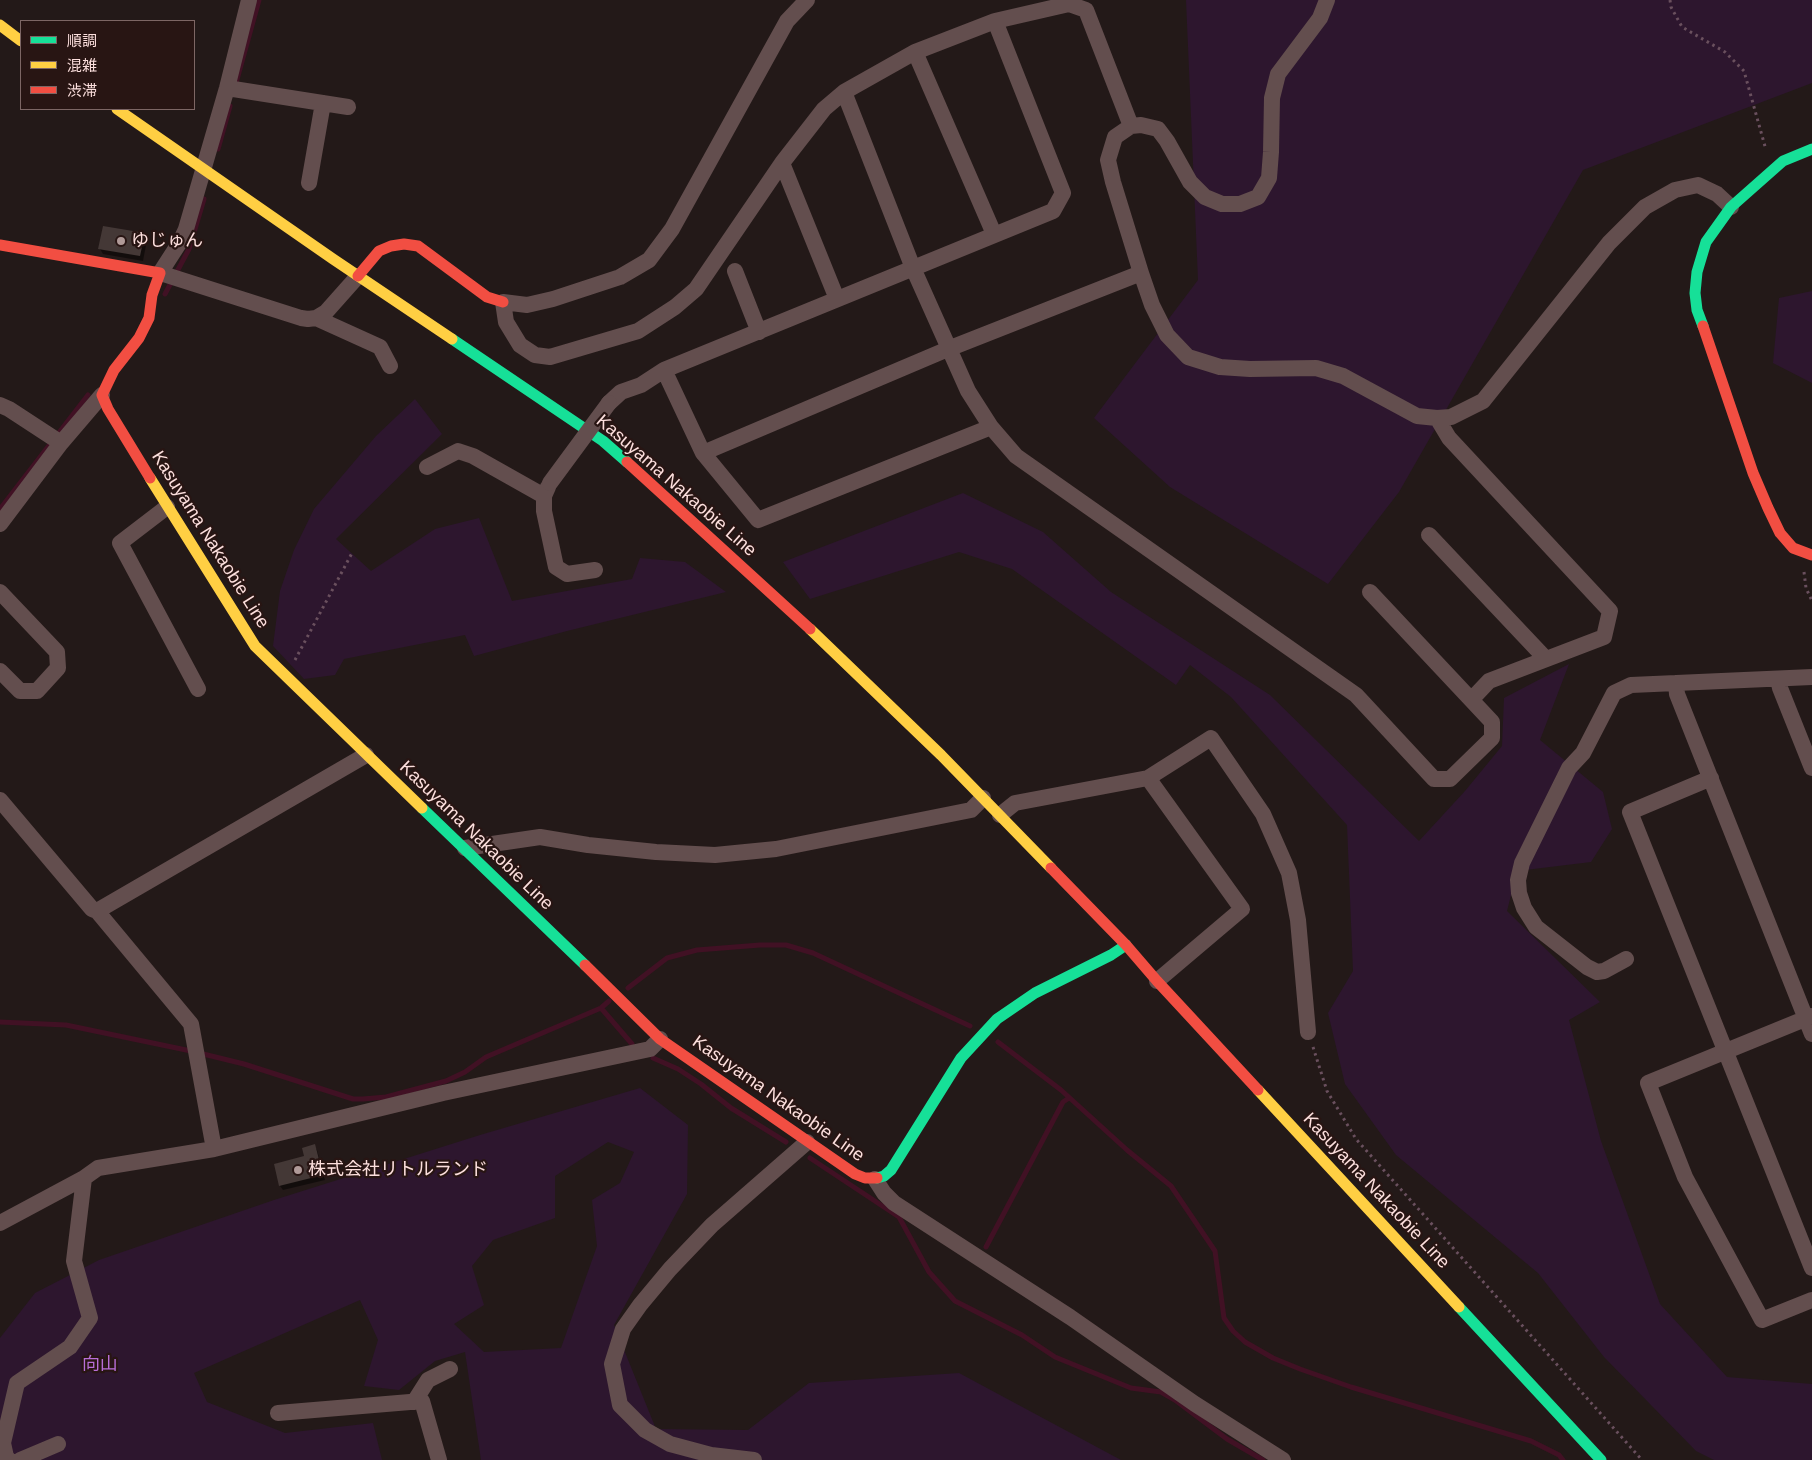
<!DOCTYPE html>
<html>
<head>
<meta charset="utf-8">
<style>
	body { margin:0 }
	#map { position:relative; width:1812px; height:1460px; overflow:hidden; background:#231918; font-family:Arial,"Noto Sans JP",sans-serif }
	canvas { display:block }
	.legend { position:absolute; left:20px; top:20px; width:175px; height:90px; box-sizing:border-box; background:#281513; border:1px solid #7d6664; margin:0; padding:6px 9px; list-style:none; font-size:15px; color:#fcdfdd }
	.legend li { display:flex; align-items:center; gap:10px; height:25px }
	.legend b { width:25px; border:1px solid #7d6664 }
</style>
</head>
<body>
<div id="map">
<canvas width="1812" height="1460"></canvas>
<ul class="legend">
<li><b style="height:6px;background:#16e098"></b>順調</li>
<li><b style="height:6px;background:#ffcf43"></b>混雑</li>
<li><b style="height:6px;background:#f24e42"></b>渋滞</li>
</ul>
</div>
<script>
const ctx = document.querySelector('canvas').getContext('2d');
ctx.lineJoin = 'round';
function paint(path, color) { ctx.fillStyle = color; ctx.fill(path, 'evenodd'); }
const toPath = rows => new Path2D(rows.map(r => 'M' + r).join(''));
function trace(path, color, width, dash) { ctx.strokeStyle = color; ctx.lineWidth = width; ctx.lineCap = dash ? 'butt' : 'round'; ctx.setLineDash(dash || []); ctx.stroke(path); }
function label(font, color, halo, rows, align = 'center') {
  ctx.font = font + ' Arial,"Noto Sans JP",sans-serif'; ctx.lineWidth = 4.5; ctx.setLineDash([]); ctx.textBaseline = 'middle'; ctx.strokeStyle = halo; ctx.fillStyle = color; for (const [text, x, y, turn = 0] of rows) {
    ctx.save(); ctx.translate(x, y); ctx.rotate((+turn || 0) * Math.PI / 180); ctx.textAlign = isNaN(turn) ? turn : align; if (halo) ctx.strokeText(text, 0, 0); ctx.fillText(text, 0, 0); ctx.restore();
  }
}
paint(toPath([
	[1186,0,1812,0,1812,83,1583,170,1399,492,1328,584,1170,487,1094,418,1198,280],
	[1812,291,1812,383,1773,363,1779,298],
	[415,399,442,434,336,539,371,571,435,529,479,518,512,601,632,579,640,558,685,562,726,592,567,631,474,656,465,635,344,659,335,675,304,679,273,646,280,591,294,550,314,509,376,436],
	[963,493,1043,532,1111,592,1270,695,1419,841,1465,791,1502,746,1504,698,1569,664,1540,740,1603,792,1612,829,1591,862,1517,871,1507,911,1600,1002,1569,1020,1601,1141,1660,1304,1727,1377,1812,1384,1812,1460,1714,1460,1696,1451,1604,1357,1538,1273,1396,1155,1345,1084,1328,1013,1353,971,1347,825,1231,697,1190,665,1176,685,1012,569,959,552,810,599,783,562],
	[640,1088,688,1125,687,1194,614,1325,656,1429,748,1430,809,1383,959,1373,1121,1460,481,1460,465,1352,435,1361,399,1390,364,1386,378,1340,360,1300,194,1373,207,1402,285,1433,373,1423,382,1460,0,1460,0,1338,35,1293,99,1260,274,1200,480,1135],
	[608,1142,634,1152,620,1183,592,1200,597,1246,561,1348,484,1352,454,1324,484,1305,472,1266,493,1240,555,1218,555,1176]
]), '#2d162e');
paint(toPath([
	[144,235,147,240,143,261,103,254,100,249],
	[314,1145,317,1150,325,1180,283,1190,280,1186]
]), '#0007');
trace(toPath([
	[236,83,259,0],
	[218,149,230,106],
	[165,294,189,249,204,199],
	[0,509,88,395],
	[628,988,667,958,697,950,760,945,786,945,813,953,970,1026],
	[601,1008,632,1044],
	[0,1022,66,1025,191,1051,244,1064,353,1099,363,1099,386,1097,446,1081,465,1072,486,1057,601,1008,609,1001],
	[998,1042,1061,1090,1127,1150,1171,1186,1215,1251,1224,1318,1233,1331,1245,1342,1273,1358,1300,1369,1351,1387,1531,1441,1559,1455,1563,1460],
	[653,1058,678,1069,701,1084,731,1108,786,1142],
	[810,1158,899,1217,929,1272,955,1301,1022,1335,1055,1357,1131,1388,1161,1392,1175,1400,1227,1439,1263,1460],
	[986,1247,1063,1102,1069,1098]
]), '#411124', 5);
paint(toPath([
	[103,226,145,233,140,256,98,249],
	[315,1144,323,1175,279,1186,274,1164,304,1156,302,1148]
]), '#443836');
trace(toPath([
	[1670,0,1671,7,1682,27,1725,52,1744,71,1766,150],
	[1804,572,1806,588,1812,601],
	[295,660,352,553],
	[1313,1047,1327,1091,1356,1139,1642,1460]
]), '#6a505e', 3, [2.5, 4]);
trace(toPath([
	[249,0,227,88,186,229,180,242,160,273,301,318,308,319,316,318,326,312,358,276],
	[807,0,787,21,672,229,649,260,620,277,553,299,527,305,503,302,506,322,520,345,535,355,550,357,638,331,675,307,696,289,782,163,824,109,844,92,915,52,995,21,1069,4,1086,10,1131,126],
	[1327,0,1320,18,1278,74,1272,98,1271,152,1269,178,1258,197,1240,204,1222,204,1205,197,1190,182,1167,141,1158,129,1141,125,1131,126,1115,137,1108,160,1113,182,1141,273,1152,305,1167,335,1188,357,1220,367,1250,369,1316,368,1343,376,1417,416,1437,418,1451,417,1483,401,1609,243,1645,207,1675,190,1698,185,1717,194,1731,207],
	[915,52,994,234],
	[227,88,348,107],
	[844,92,913,268,968,391,991,427,1016,456,1356,695,1434,779,1450,779,1492,738,1492,722,1370,592],
	[782,163,837,299],
	[309,183,323,103],
	[735,271,759,332],
	[316,318,380,347,390,366],
	[609,403,621,392,641,385,664,370],
	[0,405,9,409,61,443],
	[1437,418,1449,438,1610,611,1604,637,1489,681,1472,699],
	[991,427,758,520,703,453,664,370,1053,211,1063,193,995,21],
	[703,453,948,349,1141,273],
	[427,467,458,451,473,456,544,496],
	[548,487,544,496,544,511,556,567,567,574,595,570],
	[167,507,120,543,198,689],
	[0,524,61,443,102,395],
	[1429,535,1546,659],
	[0,592,57,652,58,668,37,691,20,691,0,671],
	[1778,679,1780,688,1812,768],
	[1676,683,1677,694,1812,1034],
	[1148,778,1211,738,1263,814,1289,873,1298,920,1308,1032],
	[1711,778,1630,812,1812,1268],
	[0,800,92,909,97,911,191,1024,214,1149],
	[1000,815,1015,803,1148,778,1242,909,1157,981],
	[465,848,540,837,588,845,656,852,715,855,776,849,971,810,983,798],
	[97,911,366,755],
	[1626,959,1604,971,1597,972,1587,967,1536,927,1524,908,1519,893,1518,880,1522,863,1569,768,1583,753,1614,693,1631,685,1812,677],
	[1812,1016,1648,1083,1685,1177,1762,1320,1812,1300],
	[875,1179,884,1193,894,1203,1070,1317,1195,1404,1283,1460],
	[0,1223,84,1178,98,1168,214,1149,443,1093,650,1049,660,1039],
	[414,1402,428,1380,450,1369],
	[278,1413,422,1401,439,1460],
	[9,1460,6,1457,3,1443,17,1383,70,1347,90,1318,74,1261,84,1178],
	[20,1460,58,1444],
	[754,1460,711,1455,670,1444,645,1430,620,1405,612,1364,623,1329,640,1305,670,1269,712,1225,807,1142]
]), '#634e4e', 16);
trace(toPath([
	[1703,326,1697,310,1695,293,1697,272,1706,242,1731,207,1783,161,1812,149],
	[452,339,603,441,627,462],
	[422,808,585,965],
	[877,1178,884,1176,891,1170,961,1058,997,1019,1035,993,1111,955,1126,945],
	[1459,1307,1601,1460]
]), '#16e098', 11);
trace(toPath([
	[0,25,21,41],
	[117,109,333,259,452,339],
	[150,478,255,646,422,808],
	[810,629,941,755,1051,868],
	[1258,1090,1459,1307]
]), '#ffcf43', 11);
trace(toPath([
	[0,245,160,273,152,295,149,318,139,338,114,370,102,395,108,409,150,478],
	[358,276,379,251,391,246,404,244,418,246,487,297,503,302],
	[1703,326,1753,473,1768,508,1780,533,1793,548,1812,555],
	[627,462,810,629],
	[1051,868,1126,945,1157,981,1258,1090],
	[585,965,660,1039,855,1174,865,1178,877,1178]
]), '#f24e42', 11);
trace(toPath([
	[550,483,609,403]
]), '#634e4e', 16);
for (const [x, y, r, color] of [
	[121,241,5,"#b09a98"],
	[298,1170,5,"#b09a98"]
]) { const dot = new Path2D(); dot.arc(x, y, r, 0, 2 * Math.PI); ctx.fillStyle = color; ctx.fill(dot); trace(dot, '#281513', 2); }
label('18px', '#fcdfdd', '#281513', [
	["ゆじゅん",131,241],
	["株式会社リトルランド",308,1170]
], 'left');
label('18px', '#fcdfdd', '#281513', [
	["Kasuyama Nakaobie Line",676,486,41],
	["Kasuyama Nakaobie Line",210,540,58],
	["Kasuyama Nakaobie Line",476,836,44],
	["Kasuyama Nakaobie Line",778,1099,35],
	["Kasuyama Nakaobie Line",1376,1191,47]
]);
label('18px', '#b86ed7', '#281513', [
	["向山",100,1365]
]);
</script>
</body>
</html>
